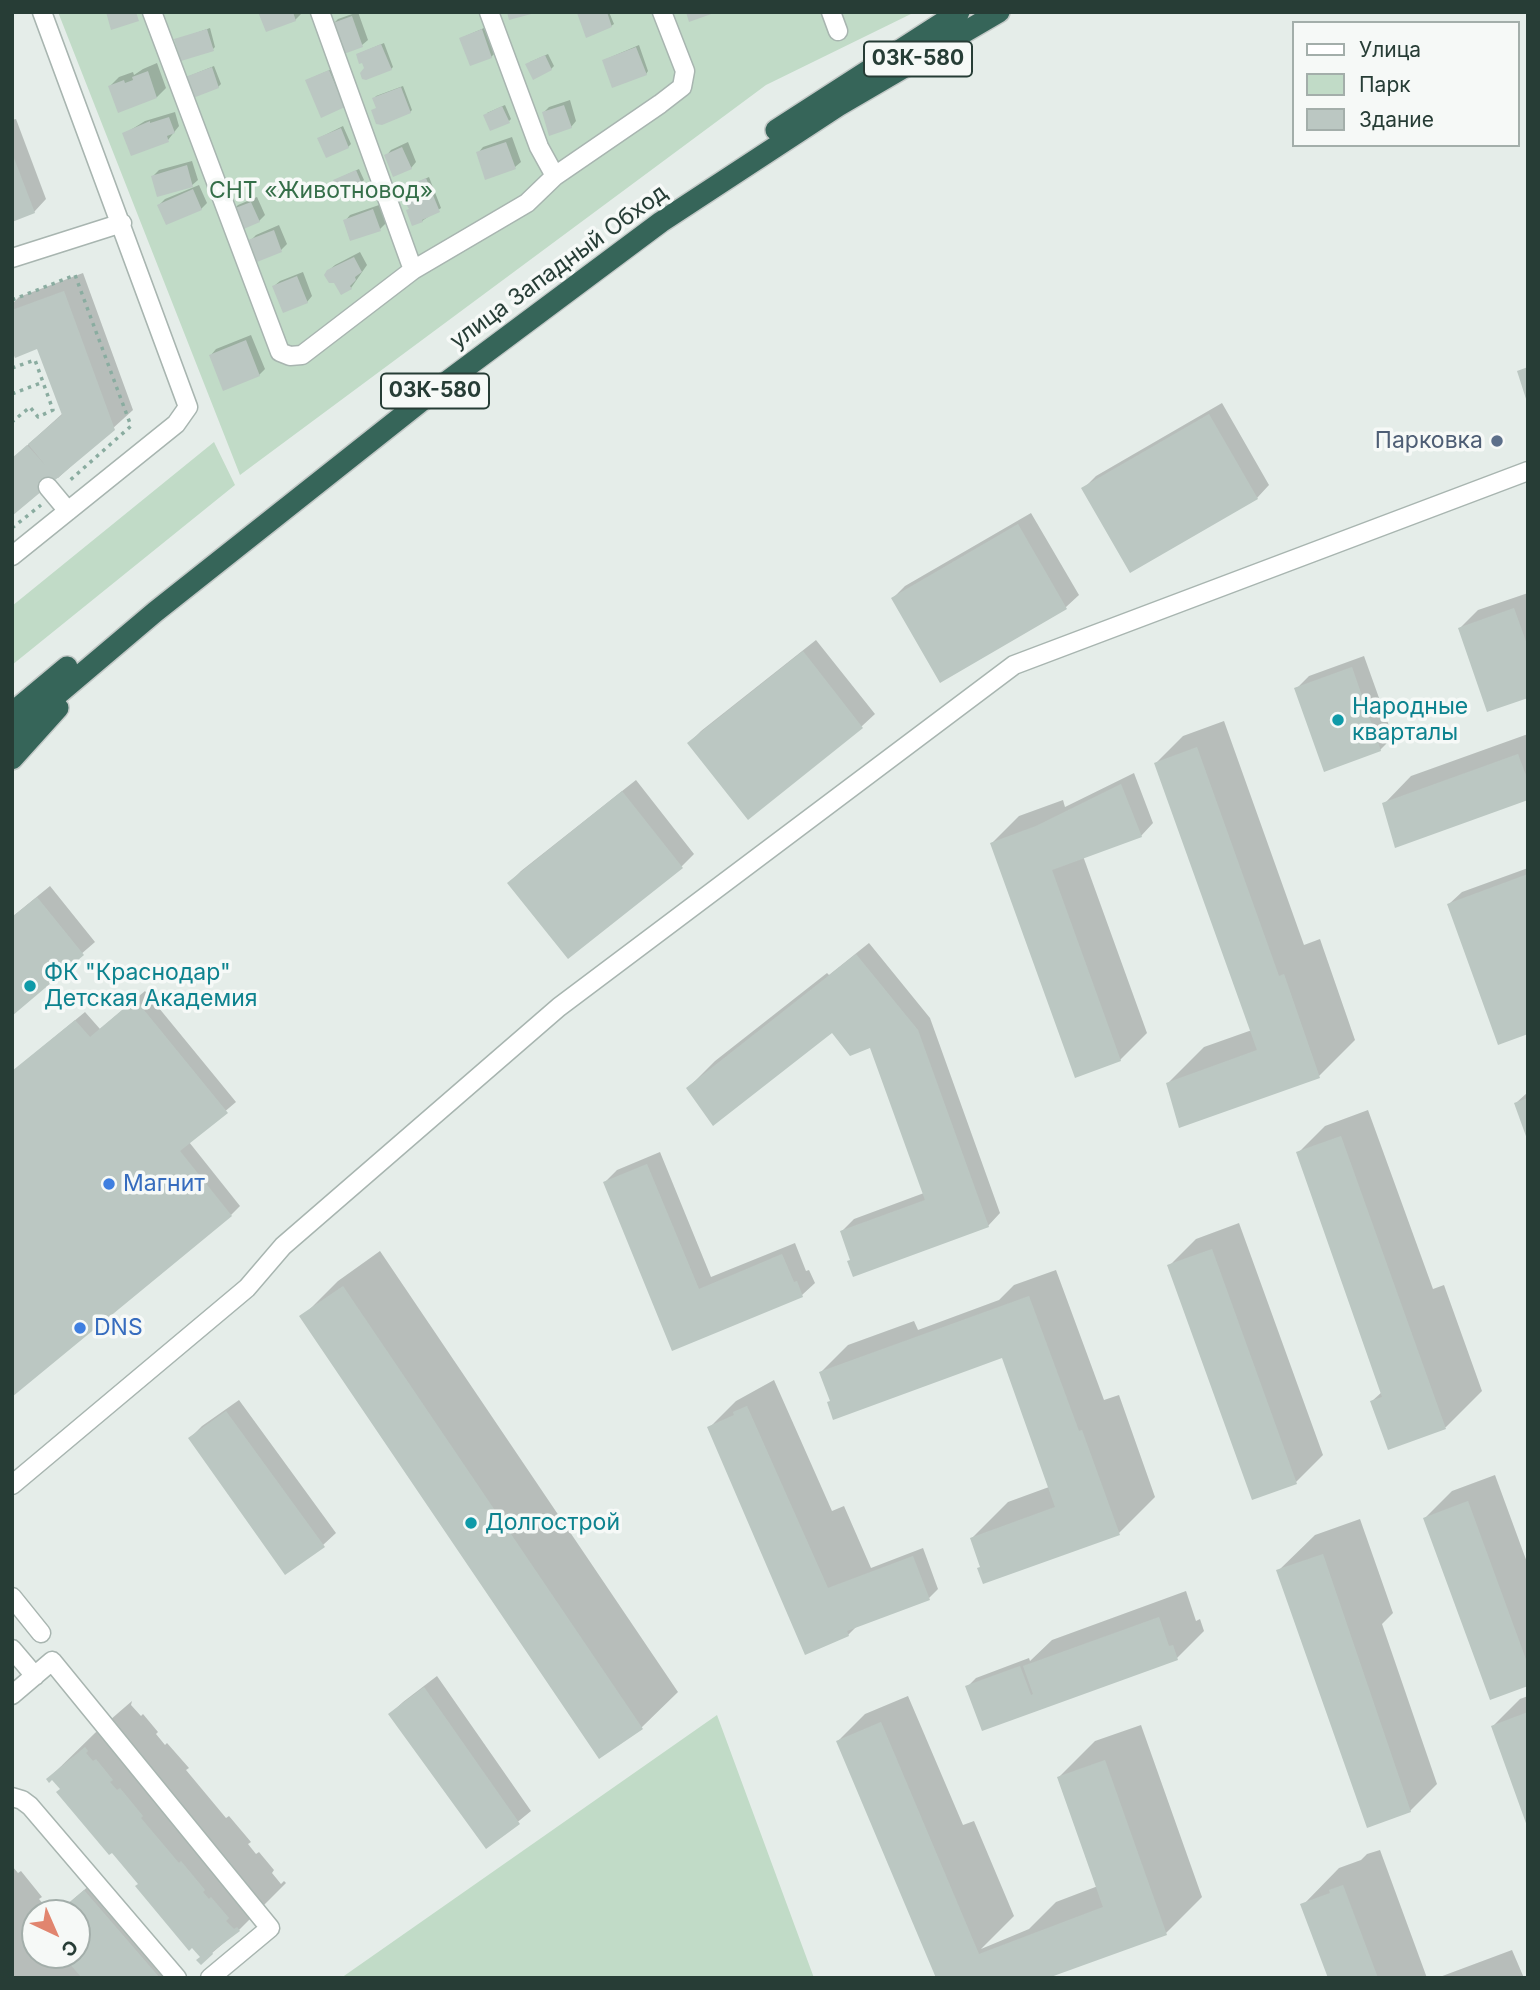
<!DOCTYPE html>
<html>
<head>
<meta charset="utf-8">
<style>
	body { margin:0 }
	#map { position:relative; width:1540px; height:1990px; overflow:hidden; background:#e5ede9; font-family:Inter,sans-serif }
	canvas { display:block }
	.frame { position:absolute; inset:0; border:14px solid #273d36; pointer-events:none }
	.legend { position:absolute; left:1292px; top:21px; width:228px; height:126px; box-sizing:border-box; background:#f6f9f7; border:2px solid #a3aeaa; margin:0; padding:9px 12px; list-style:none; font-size:21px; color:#273d36 }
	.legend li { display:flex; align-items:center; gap:14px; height:35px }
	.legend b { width:35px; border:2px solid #a3aeaa }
	.north { position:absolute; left:21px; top:1899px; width:70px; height:70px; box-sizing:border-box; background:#f6f9f7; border:2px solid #a3aeaa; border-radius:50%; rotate:136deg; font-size:19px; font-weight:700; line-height:28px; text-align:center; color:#273d36 }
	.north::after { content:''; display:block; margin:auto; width:24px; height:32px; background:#e1856f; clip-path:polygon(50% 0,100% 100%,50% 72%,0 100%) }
</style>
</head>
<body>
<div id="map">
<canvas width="1540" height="1990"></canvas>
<div class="frame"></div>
<ul class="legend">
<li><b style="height:9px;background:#fff"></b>Улица</li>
<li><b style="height:19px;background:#c1dbc7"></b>Парк</li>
<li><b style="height:19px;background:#bbc7c2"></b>Здание</li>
</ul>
<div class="north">С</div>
</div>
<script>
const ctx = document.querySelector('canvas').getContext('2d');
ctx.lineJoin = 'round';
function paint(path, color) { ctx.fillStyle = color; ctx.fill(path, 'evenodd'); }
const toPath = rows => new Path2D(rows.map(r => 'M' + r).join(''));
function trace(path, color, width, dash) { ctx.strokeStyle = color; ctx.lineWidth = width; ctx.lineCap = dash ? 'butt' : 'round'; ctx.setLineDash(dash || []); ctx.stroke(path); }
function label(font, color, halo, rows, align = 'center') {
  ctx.font = font + ' Inter,sans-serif'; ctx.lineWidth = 7; ctx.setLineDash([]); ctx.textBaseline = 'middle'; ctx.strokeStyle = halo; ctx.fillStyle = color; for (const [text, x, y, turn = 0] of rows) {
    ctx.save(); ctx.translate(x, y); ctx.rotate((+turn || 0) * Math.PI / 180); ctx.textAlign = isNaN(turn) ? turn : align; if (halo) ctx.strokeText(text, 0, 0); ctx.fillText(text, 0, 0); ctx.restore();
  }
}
paint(toPath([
	[58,12,915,12,766,85,240,475],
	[214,442,235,485,12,665,12,606],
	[717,1715,814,1978,341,1978]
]), '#c1dbc7');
paint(toPath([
	[260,12,300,12,301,14,295,20],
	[358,12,368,40,362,45,332,25,338,19],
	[580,12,609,12,614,24,611,26],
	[210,28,215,47,213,49,176,40],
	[484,28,494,54,491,57,461,38],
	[384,43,393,67,391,69,366,68,358,54],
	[639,45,648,71,646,74,604,60],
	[548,54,554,66,551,69,530,62],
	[157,63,166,88,157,97,119,111,110,86,119,77,133,72,134,75,143,69],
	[214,66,221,84,218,87,187,77],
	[332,69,346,104,344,106,307,80],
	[403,86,412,110,410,112,377,108,374,99,376,96],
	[570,100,576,121,571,127,544,112,549,107],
	[505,105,511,119,509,121,487,113],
	[175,112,179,126,168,140,124,134,145,121],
	[16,119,46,199,34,212,12,220,12,120],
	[343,126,351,144,348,147,319,138],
	[512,137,521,162,515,167,478,153,483,147],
	[408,142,416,162,411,168,386,156,391,150],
	[192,161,198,180,191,186,153,176,159,170],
	[359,169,364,180,361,183,335,180],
	[429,177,441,208,422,221,410,208,406,198,403,199,400,190],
	[199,185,207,203,201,209,159,205,165,199],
	[257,197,265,215,259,221,232,211,238,205],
	[379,205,386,223,380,229,345,221,350,215],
	[279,225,287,244,281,250,258,260,250,241,256,235],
	[360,252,367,265,351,288,328,271,335,265],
	[303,272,312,296,307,302,274,286,280,281],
	[83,273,133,410,58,478,12,459,63,413,38,347,12,346,12,304,19,297],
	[251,335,265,369,259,375,211,355,216,349],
	[1222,403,1269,485,1257,498,1083,489,1096,476],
	[1031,513,1079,595,1066,607,940,680,893,598,905,586],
	[1528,593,1528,696,1460,628,1478,610],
	[816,640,875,714,862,726,748,817,689,743,701,731],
	[1364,656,1393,737,1380,750,1296,689,1309,676],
	[1224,721,1304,945,1320,939,1355,1040,1319,1076,1168,1083,1204,1047,1252,1030,1156,763,1183,736],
	[1528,734,1528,798,1384,804,1411,776],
	[1134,773,1153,823,1141,836,1083,856,1147,1033,1120,1060,992,843,1019,816,1063,800,1065,807],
	[636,780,694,854,682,866,568,957,509,883,521,871],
	[1528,868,1528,1032,1449,904,1462,892],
	[50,886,95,942,12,1014,12,917],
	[869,943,930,1018,1000,1213,988,1226,852,1259,842,1231,854,1219,924,1193,871,1046,832,1031,688,1088,715,1061,827,973,829,975],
	[145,991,236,1102,189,1142,240,1206,231,1215,12,1072,85,1012,100,1029],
	[1528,1092,1528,1135,1516,1103],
	[1368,1110,1433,1289,1444,1285,1482,1391,1446,1427,1389,1447,1372,1401,1382,1392,1298,1153,1325,1126],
	[660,1152,711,1277,795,1243,806,1271,809,1270,815,1283,802,1295,673,1349,605,1182,617,1170],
	[1239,1223,1323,1455,1296,1482,1169,1266,1196,1239],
	[380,1251,678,1692,641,1728,302,1317,338,1281],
	[1056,1270,1104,1400,1119,1395,1155,1497,1119,1533,982,1566,972,1538,1008,1502,1049,1487,1003,1355,831,1400,821,1372,848,1345,914,1321,918,1330,999,1300,1014,1285],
	[774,1380,832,1511,844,1506,871,1568,923,1548,938,1589,929,1598,858,1625,848,1635,709,1428,736,1401],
	[239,1400,336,1533,323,1545,190,1438,202,1426],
	[1495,1475,1528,1565,1528,1684,1425,1518,1452,1491],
	[1360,1519,1393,1613,1382,1624,1437,1784,1410,1811,1278,1571,1315,1535],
	[1186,1591,1196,1621,1200,1619,1204,1631,1177,1658,983,1729,967,1687,976,1678,1029,1658,1030,1661,1052,1640],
	[437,1676,531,1811,487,1847,390,1714,403,1702],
	[908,1696,963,1825,974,1821,1014,1916,981,1949,1029,1929,1056,1902,1098,1886,1059,1777,1095,1741,1141,1725,1202,1897,1166,1933,938,1978,838,1741,865,1714],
	[1528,1696,1528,1822,1493,1726,1520,1699],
	[132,1701,131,1705,141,1716,143,1714,158,1732,156,1734,165,1745,167,1743,189,1768,186,1770,226,1818,229,1816,251,1842,248,1844,256,1854,259,1852,274,1870,272,1873,281,1884,284,1881,286,1883,239,1930,212,1953,202,1957,52,1778,48,1779,95,1733],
	[1380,1850,1427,1978,1329,1978,1303,1905,1339,1868,1361,1860,1367,1854],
	[12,1866,18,1873,21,1871,42,1897,39,1899,51,1913,35,1913,35,1955,77,1955,77,1913,57,1913,97,1879,173,1978,12,1978],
	[1512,1950,1524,1978,1437,1978]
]), '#0003');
paint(toPath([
	[106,12,136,12,139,21,111,30],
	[258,12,293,12,296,21,266,32],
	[507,12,535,12,535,13,509,20],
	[607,12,612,27,586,38,577,13],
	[686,12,714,12,714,13,689,22],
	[352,16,363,47,341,55,330,24],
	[207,29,214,51,181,61,174,39],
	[482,29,492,58,470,66,459,38],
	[381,44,392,70,366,80,362,79,360,73,364,68,362,63,359,64,356,54],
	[636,47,647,75,612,88,602,60],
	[545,55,552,70,533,80,525,64],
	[212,67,219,88,193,98,185,77],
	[329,70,345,107,321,118,305,80],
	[148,71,157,98,118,113,108,86,124,80,125,83,133,80,132,77],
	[401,87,411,113,382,125,376,124,371,110,376,108,372,98],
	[564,105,572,128,549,136,542,112],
	[502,106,510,123,490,131,483,115],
	[169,117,175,133,167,136,169,142,131,156,122,133,150,121,150,123],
	[341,128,349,148,326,158,317,138],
	[506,142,516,169,485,180,476,152],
	[402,147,412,169,393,177,384,155],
	[12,153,35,213,12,222],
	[187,165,193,187,157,197,151,176],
	[356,170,362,184,339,194,333,180],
	[426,178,440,212,422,220,423,222,412,226,406,210,409,209,398,190],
	[193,189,202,210,166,225,157,205],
	[251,202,260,222,239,231,230,210],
	[373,209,381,231,350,241,343,220],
	[274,230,282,252,257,262,248,240],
	[354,257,362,272,355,277,356,280,350,286,352,289,341,295,334,283,329,283,324,275,327,270],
	[297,276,308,303,283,313,272,286],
	[64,291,115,430,12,516,12,458,27,445,46,466,28,444,62,415,37,349,15,358,12,351,12,310],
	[246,340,260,376,223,391,209,355],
	[1528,367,1528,402,1527,402,1517,371],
	[1209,414,1258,499,1130,573,1081,488],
	[1018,524,1067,609,940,683,891,598],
	[1514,608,1528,647,1528,698,1487,712,1458,628],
	[803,651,863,728,748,820,687,743],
	[1352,667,1381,751,1324,772,1294,688],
	[1197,747,1279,976,1284,974,1320,1078,1179,1128,1166,1083,1257,1050,1154,763],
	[1518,754,1528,781,1528,800,1395,848,1382,803],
	[1121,784,1142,837,1052,870,1121,1061,1075,1078,990,843,1036,826],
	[622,791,683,868,568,959,507,883],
	[1528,874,1528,1034,1498,1045,1447,904],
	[37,897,84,955,12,1016,12,917],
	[856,954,918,1030,989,1227,853,1277,847,1261,850,1260,840,1231,925,1200,870,1048,850,1056,832,1033,713,1126,686,1088],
	[135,999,228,1113,180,1151,232,1216,12,1397,12,1071,75,1020,90,1037],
	[1528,1098,1528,1139,1527,1139,1514,1103],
	[1341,1136,1446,1429,1388,1450,1370,1401,1382,1397,1296,1152],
	[647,1164,699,1289,782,1254,794,1282,797,1281,803,1297,672,1351,603,1182],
	[1212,1249,1297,1484,1252,1500,1167,1265],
	[343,1286,643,1729,599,1759,299,1316],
	[1029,1296,1079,1431,1082,1430,1120,1535,983,1584,977,1568,980,1567,970,1538,1055,1507,1002,1358,833,1420,827,1402,830,1401,819,1372],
	[747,1406,828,1588,913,1556,930,1600,847,1631,849,1636,805,1655,707,1427,734,1415,733,1412],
	[226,1411,325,1547,285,1575,188,1438],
	[1468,1501,1528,1665,1528,1686,1490,1700,1423,1518],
	[1323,1554,1411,1812,1367,1828,1276,1570],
	[1159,1617,1169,1646,1173,1645,1178,1660,982,1731,965,1686,1020,1666,1031,1695,1033,1694,1023,1666],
	[424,1687,520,1824,486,1849,388,1714],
	[1528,1712,1528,1826,1527,1826,1491,1726],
	[881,1722,979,1954,1103,1907,1057,1777,1105,1760,1167,1935,1048,1978,936,1978,836,1741],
	[85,1747,88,1751,86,1753,93,1761,96,1759,113,1780,110,1782,117,1790,120,1788,143,1816,141,1818,179,1863,181,1861,205,1890,203,1892,209,1899,211,1897,229,1918,226,1921,234,1929,237,1927,240,1931,212,1952,213,1954,201,1965,196,1960,200,1957,192,1948,189,1951,135,1886,138,1884,112,1853,109,1855,56,1792,60,1789,52,1780,49,1783,46,1779],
	[1343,1885,1378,1978,1328,1978,1300,1904,1330,1893,1329,1890],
	[84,1890,160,1978,82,1978,62,1955,77,1955,77,1913,57,1913]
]), '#bbc7c2');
const minor = toPath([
	[152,12,280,352,290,356,302,355,413,270,527,203,555,176,660,104,682,87,685,71,662,12],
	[320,12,413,270],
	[489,12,539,147,555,176],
	[831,12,838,31],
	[12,258,122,223],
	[48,487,68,511],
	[12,556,176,424,188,407,42,12],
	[12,1485,247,1288,283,1246,559,1007,1014,665,1528,471],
	[12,1597,41,1633],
	[12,1649,35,1676],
	[12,1695,52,1661,270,1928,210,1978],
	[12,1797,22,1800,30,1806,177,1978]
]);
const highway = toPath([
	[776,130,959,12],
	[12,713,67,667],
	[12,733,155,612,429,395,661,222,838,106,999,12],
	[12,759,58,708]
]);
trace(minor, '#a8b5b0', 21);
trace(highway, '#c3c9c7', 24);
trace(toPath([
	[12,300,75,275,131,426,68,482],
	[12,368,35,360,53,410,38,417,30,407,12,422],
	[12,394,43,382],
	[12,528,41,505]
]), '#8aaca0', 3.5, [3.5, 5]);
trace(minor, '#fff', 18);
trace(highway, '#366559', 21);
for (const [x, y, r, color] of [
	[1497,441,7,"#5c6f8a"],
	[1338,720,7,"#0f9aa8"],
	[30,986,7,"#0f9aa8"],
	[109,1184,7,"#3f7fe0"],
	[80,1328,7,"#3f7fe0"],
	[471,1523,7,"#0f9aa8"]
]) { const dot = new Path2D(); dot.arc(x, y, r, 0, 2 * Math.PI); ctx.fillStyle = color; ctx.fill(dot); trace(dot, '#f6f9f7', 2.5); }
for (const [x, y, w] of [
	[918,59,108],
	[435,391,108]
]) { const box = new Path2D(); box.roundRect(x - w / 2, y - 17.5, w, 35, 5); ctx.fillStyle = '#f6f9f7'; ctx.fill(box); trace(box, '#273d36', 2); }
label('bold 21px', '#273d36', null, [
	["03К-580",918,59],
	["03К-580",435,391]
]);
label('23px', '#356f49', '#f6f9f7', [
	["СНТ «Животновод»",321,191]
]);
label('23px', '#273d36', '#f6f9f7', [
	["улица Западный Обход",559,267,-36]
]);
label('23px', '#4e5e75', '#f6f9f7', [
	["Парковка",1483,441]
], 'right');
label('23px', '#0d838f', '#f6f9f7', [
	["Народные",1352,707],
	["кварталы",1352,733],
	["ФК \"Краснодар\"",44,973],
	["Детская Академия",44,999],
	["Долгострой",485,1523]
], 'left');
label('23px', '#366cbe', '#f6f9f7', [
	["Магнит",123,1184],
	["DNS",94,1328]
], 'left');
</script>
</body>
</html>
